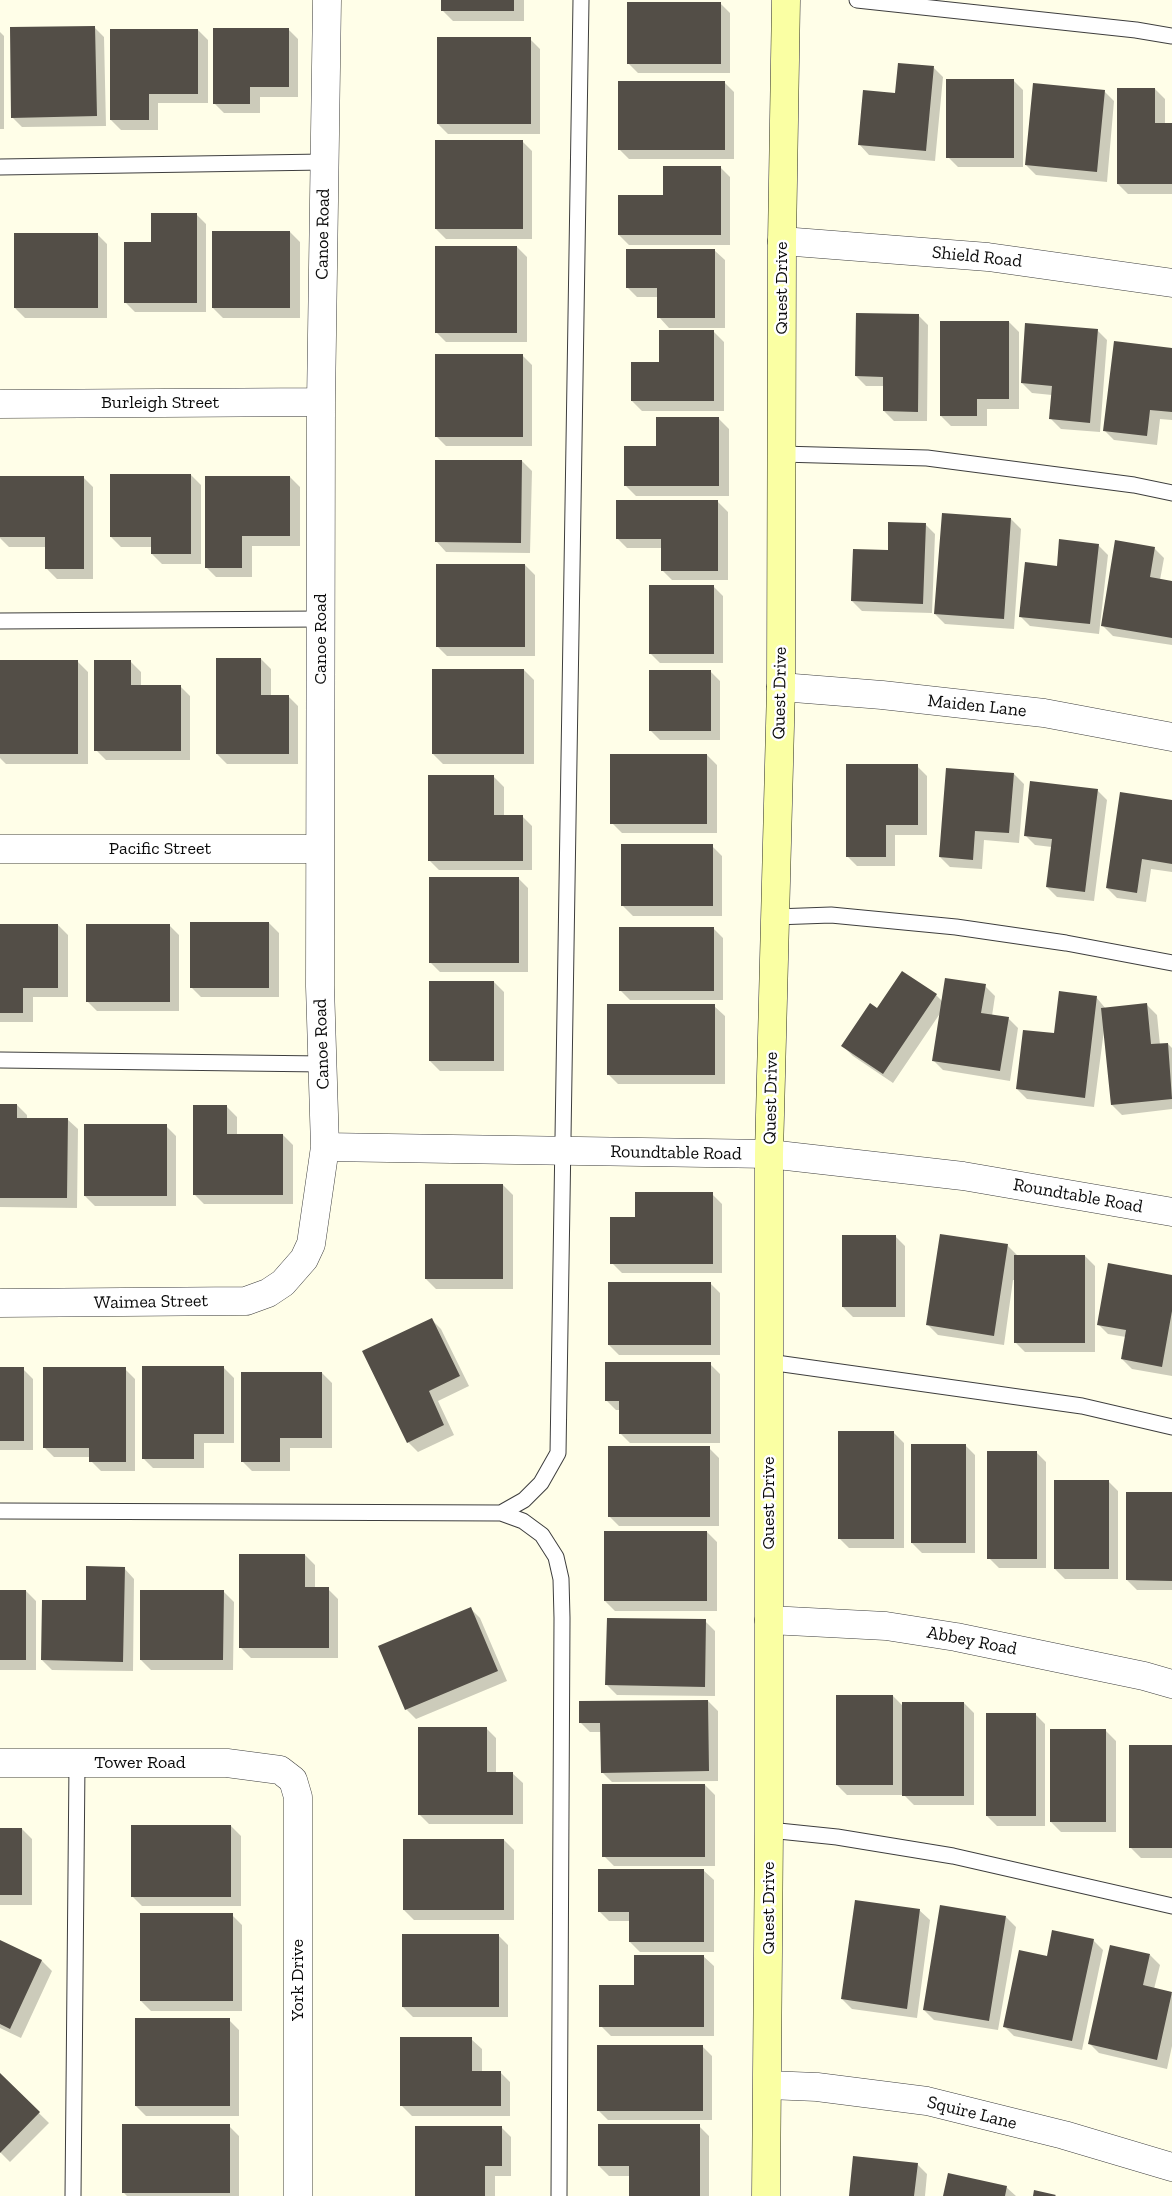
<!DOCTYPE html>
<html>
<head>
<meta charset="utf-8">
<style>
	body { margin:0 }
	canvas { display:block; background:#fffee8 }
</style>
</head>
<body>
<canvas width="1172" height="2196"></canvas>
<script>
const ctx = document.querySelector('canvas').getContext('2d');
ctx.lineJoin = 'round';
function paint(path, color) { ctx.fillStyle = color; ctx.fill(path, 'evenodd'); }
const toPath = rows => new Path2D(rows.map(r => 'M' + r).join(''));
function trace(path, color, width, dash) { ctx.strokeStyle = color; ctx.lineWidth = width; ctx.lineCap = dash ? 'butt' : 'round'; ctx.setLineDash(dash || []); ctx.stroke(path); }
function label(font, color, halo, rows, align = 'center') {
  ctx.font = font + ' "Zilla Slab",serif'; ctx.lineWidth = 5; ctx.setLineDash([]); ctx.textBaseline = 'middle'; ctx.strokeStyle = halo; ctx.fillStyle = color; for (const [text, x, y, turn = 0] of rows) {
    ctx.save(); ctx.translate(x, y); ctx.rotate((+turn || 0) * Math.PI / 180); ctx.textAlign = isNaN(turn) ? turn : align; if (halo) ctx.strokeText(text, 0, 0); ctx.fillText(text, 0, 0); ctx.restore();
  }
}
paint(toPath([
	[443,0,524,0,524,21,453,21,443,11],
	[720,3,730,13,730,73,638,73,628,63],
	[94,27,104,37,106,126,22,127,12,117],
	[288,29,298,39,298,97,260,97,260,113,224,113,214,103],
	[198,30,208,40,208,103,158,103,158,130,121,130,111,120],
	[0,32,4,36,4,129,0,129],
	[530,39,540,49,540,134,448,134,438,124],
	[933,67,943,77,935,161,869,155,859,144,896,95],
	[1013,80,1023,90,1023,167,958,167,948,157],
	[724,82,734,92,734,159,629,159,619,149],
	[1155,89,1165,99,1165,125,1172,125,1172,194,1128,194,1118,184],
	[1104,91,1114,101,1107,182,1036,175,1026,165],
	[522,141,532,151,532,239,446,239,436,229],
	[720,167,730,177,730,245,629,245,619,235,664,196],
	[196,214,206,224,206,312,135,312,125,302,152,243],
	[290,232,300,242,300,318,223,318,213,308],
	[97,234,107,244,107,318,25,318,15,308],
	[517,247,527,257,527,342,446,342,436,332],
	[714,250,725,260,725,328,669,328,659,317,659,297,637,297,627,287],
	[918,315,928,325,927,421,894,421,884,411,884,386,866,386,856,376],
	[1009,322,1019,332,1019,409,987,409,987,426,951,426,941,416],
	[1097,330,1107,340,1100,432,1061,429,1051,419,1052,395,1032,393,1022,383],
	[714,332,724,342,724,411,642,411,632,401,661,364],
	[1172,349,1172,420,1160,419,1157,445,1114,440,1104,430],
	[522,355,532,365,532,446,446,446,436,436],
	[719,419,729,429,729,496,636,496,626,486,658,447],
	[522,461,532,471,530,553,446,552,436,541],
	[191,475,201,485,201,564,162,564,152,554,152,547,121,547,111,537],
	[0,477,83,477,93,487,93,579,57,579,47,569,47,547,9,547,0,538],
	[290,477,300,487,300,546,252,546,252,577,216,577,206,567],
	[718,502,728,512,728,580,672,580,662,570,662,548,627,548,617,538],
	[1011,519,1021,529,1014,629,945,624,935,614],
	[925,524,935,534,932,613,862,611,852,601,889,552],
	[1098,545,1108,555,1099,634,1030,626,1020,616,1058,567],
	[1154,548,1164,558,1160,580,1172,582,1172,645,1113,636,1103,626],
	[525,565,535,575,535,656,447,656,437,646],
	[713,586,723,596,723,663,660,663,650,653],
	[261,659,271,669,271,696,288,696,298,706,298,764,227,764,217,754],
	[0,662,78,662,88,672,88,764,6,764,0,758],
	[131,662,141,672,141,686,180,686,190,696,190,760,106,760,96,750],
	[524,670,534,680,534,764,443,764,433,754],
	[710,671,720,681,720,740,660,740,650,730],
	[707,755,717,765,717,833,622,833,612,823],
	[917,766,927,776,927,835,895,835,895,866,857,866,847,856],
	[1014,774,1024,784,1019,843,984,840,982,869,950,867,940,857],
	[494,777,504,787,504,816,522,816,532,826,532,870,439,870,429,860],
	[1097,790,1107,800,1094,901,1057,897,1047,887,1052,847,1035,845,1025,835],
	[1172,801,1172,872,1151,869,1146,902,1117,898,1107,888],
	[712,846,722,856,722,916,633,916,623,906],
	[518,878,528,888,528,972,440,972,430,962],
	[269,923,279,933,279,997,201,997,191,987],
	[0,925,58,925,68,935,68,997,33,997,33,1022,0,1022],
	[169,925,179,935,179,1011,97,1011,87,1001],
	[713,928,723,938,723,1000,630,1000,620,990],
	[494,982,504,992,504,1071,440,1071,430,1061],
	[985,986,995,996,992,1016,1008,1018,1018,1028,1010,1081,943,1070,933,1060,941,1012,893,1083,853,1056,843,1046,877,1010,936,995,943,1002],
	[1096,997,1106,1009,1147,1005,1157,1015,1160,1045,1168,1044,1172,1048,1172,1109,1122,1115,1112,1105,1104,1030,1094,1107,1027,1099,1017,1089,1055,1035],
	[714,1006,725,1016,725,1084,618,1084,608,1074],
	[0,1105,17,1105,27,1115,27,1119,67,1119,78,1129,77,1208,0,1207],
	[227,1107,237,1117,237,1135,283,1135,293,1145,293,1204,204,1204,194,1194],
	[166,1126,176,1136,176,1206,95,1206,85,1196],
	[503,1185,513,1195,513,1289,436,1289,426,1279],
	[712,1194,722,1204,722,1273,622,1273,612,1263],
	[895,1236,905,1246,905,1317,853,1317,843,1307],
	[1007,1245,1017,1255,1085,1256,1095,1266,1095,1352,1025,1352,1015,1342,1015,1280,1013,1280,1004,1345,938,1335,928,1325],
	[1172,1276,1172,1376,1132,1369,1122,1359,1126,1337,1108,1334,1098,1324],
	[710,1283,720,1293,720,1355,619,1355,609,1345],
	[431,1319,441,1329,469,1386,438,1401,454,1435,418,1452,408,1442],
	[710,1364,720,1374,720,1443,630,1443,620,1433,620,1410,616,1410,606,1400],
	[224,1368,234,1378,234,1443,204,1443,204,1468,153,1468,143,1458],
	[0,1369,23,1369,33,1379,33,1450,0,1450],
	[125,1369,135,1379,135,1471,101,1471,91,1461,91,1457,54,1457,44,1447],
	[322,1373,332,1383,332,1448,290,1448,290,1471,252,1471,242,1461],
	[894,1433,904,1443,904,1548,849,1548,839,1538],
	[965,1445,975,1455,975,1553,922,1553,912,1543],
	[709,1448,719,1458,719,1526,619,1526,609,1516],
	[1036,1452,1046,1462,1046,1568,999,1568,989,1558],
	[1108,1481,1118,1491,1118,1579,1065,1579,1055,1569],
	[1172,1493,1172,1590,1137,1590,1127,1580],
	[707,1532,717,1542,717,1611,615,1611,605,1601],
	[305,1555,315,1565,315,1589,328,1589,338,1599,338,1658,251,1658,241,1648],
	[124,1568,134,1579,133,1671,52,1670,42,1660,87,1601],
	[0,1591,26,1591,36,1601,36,1670,0,1670],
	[224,1592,234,1602,233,1670,151,1670,141,1660],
	[470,1608,480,1618,507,1681,416,1719,406,1709],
	[705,1621,715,1631,715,1696,617,1695,607,1685],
	[893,1696,904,1707,964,1703,974,1713,974,1805,914,1805,904,1795,847,1795,837,1785],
	[708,1701,718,1711,718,1781,612,1782,602,1772,601,1732,590,1732,580,1722],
	[1035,1714,1045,1724,1045,1826,997,1826,987,1816],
	[486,1728,496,1738,496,1773,512,1773,523,1783,523,1824,429,1824,419,1814],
	[1106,1731,1116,1741,1116,1832,1061,1832,1051,1822],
	[1172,1746,1172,1858,1141,1858,1131,1848],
	[705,1785,715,1795,715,1866,614,1866,604,1856],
	[231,1826,241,1836,241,1906,142,1906,132,1896],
	[0,1829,22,1829,32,1839,32,1905,0,1905],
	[504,1840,514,1850,514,1920,414,1920,404,1910],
	[703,1870,714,1880,714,1952,640,1952,630,1942,630,1921,609,1921,599,1911],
	[919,1910,930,1920,917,2018,852,2009,842,1999],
	[232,1915,242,1925,242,2011,151,2011,141,2001],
	[1006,1917,1016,1927,998,2030,934,2020,924,2010],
	[498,1935,508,1945,508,2017,413,2017,403,2007],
	[1093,1940,1103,1950,1082,2050,1014,2036,1004,2026,1048,1957],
	[0,1941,42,1961,52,1971,21,2038,0,2028],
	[1150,1955,1160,1965,1154,1989,1172,1994,1172,2046,1167,2069,1099,2053,1089,2043],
	[703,1956,714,1966,714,2036,611,2036,601,2026,635,1986],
	[229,2020,239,2030,239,2116,146,2116,136,2106],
	[471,2039,482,2049,482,2072,500,2072,510,2082,510,2116,412,2116,402,2106],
	[702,2046,712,2056,712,2120,608,2120,598,2110],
	[0,2075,49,2123,10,2162,0,2152],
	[229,2126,239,2136,239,2196,127,2196,124,2193],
	[699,2126,709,2136,709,2196,630,2196,630,2176,609,2176,599,2166],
	[501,2127,511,2137,511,2176,495,2176,495,2196,416,2196],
	[917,2164,927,2174,925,2196,850,2196],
	[1006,2187,1016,2196,944,2196]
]), '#0003');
paint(toPath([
	[441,0,514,0,514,11,441,11],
	[627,2,721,2,721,64,627,64],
	[95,26,97,116,11,118,10,27],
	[213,28,289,28,289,87,250,87,250,104,213,104],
	[110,29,198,29,198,94,149,94,149,120,110,120],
	[437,37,531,37,531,124,437,124],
	[898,63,934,66,926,151,858,145,863,90,895,93],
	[946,79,1014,79,1014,158,946,158],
	[618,81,725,81,725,150,618,150],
	[1033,83,1105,90,1097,172,1025,165],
	[1117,88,1155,88,1155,123,1172,123,1172,184,1117,184],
	[435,140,523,140,523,229,435,229],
	[663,166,721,166,721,235,618,235,618,195,663,195],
	[151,213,197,213,197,303,124,303,124,242,151,242],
	[212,231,290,231,290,308,212,308],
	[14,233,98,233,98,308,14,308],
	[435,246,517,246,517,333,435,333],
	[626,249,715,249,715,318,657,318,657,288,626,288],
	[856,313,919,314,918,412,883,411,883,377,855,376],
	[940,321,1009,321,1009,399,977,399,977,416,940,416],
	[1025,323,1098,329,1090,423,1049,419,1052,386,1021,383],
	[659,330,714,330,714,401,631,401,631,362,659,362],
	[1114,341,1172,348,1172,412,1150,410,1147,436,1103,431],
	[435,354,523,354,523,437,435,437],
	[656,417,719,417,719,486,624,486,624,446,656,446],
	[435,460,522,460,521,543,435,542],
	[110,474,191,474,191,554,151,554,151,537,110,537],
	[0,476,84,476,84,569,45,569,45,537,0,537],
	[205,476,290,476,290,536,242,536,242,568,205,568],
	[616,500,718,500,718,571,661,571,661,539,616,539],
	[942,513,1011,518,1004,619,934,614],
	[888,522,926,523,923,604,851,601,853,549,888,550],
	[1059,539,1099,544,1090,624,1019,617,1025,562,1057,566],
	[1115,540,1155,547,1150,577,1172,581,1172,638,1101,626],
	[436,564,525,564,525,647,436,647],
	[649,585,714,585,714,654,649,654],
	[216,658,261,658,261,695,289,695,289,754,216,754],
	[0,660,78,660,78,754,0,754],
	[94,660,131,660,131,685,181,685,181,751,94,751],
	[432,669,524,669,524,754,432,754],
	[649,670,711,670,711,731,649,731],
	[610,754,707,754,707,824,610,824],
	[846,764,918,764,918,825,886,825,886,857,846,857],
	[946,768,1014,773,1009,833,975,831,973,860,939,857],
	[428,775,494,775,494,815,523,815,523,861,428,861],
	[1030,781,1098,789,1085,892,1046,887,1052,839,1024,836],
	[1120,792,1172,800,1172,864,1142,859,1137,893,1106,888],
	[621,844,713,844,713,906,621,906],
	[429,877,519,877,519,963,429,963],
	[190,922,269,922,269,988,190,988],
	[0,924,58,924,58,988,23,988,23,1013,0,1013],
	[86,924,170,924,170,1002,86,1002],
	[619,927,714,927,714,991,619,991],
	[902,971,937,994,883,1074,841,1046,870,1003,877,1008],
	[945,978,986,984,981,1013,1009,1017,1000,1071,932,1061],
	[429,981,494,981,494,1061,429,1061],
	[1059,991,1097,996,1085,1098,1016,1089,1023,1030,1054,1033],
	[1147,1003,1151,1044,1168,1043,1172,1099,1111,1105,1101,1008],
	[607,1004,715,1004,715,1075,607,1075],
	[0,1104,17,1104,17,1118,68,1118,67,1198,0,1198],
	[193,1105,227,1105,227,1134,283,1134,283,1195,193,1195],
	[84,1124,167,1124,167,1196,84,1196],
	[425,1184,503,1184,503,1279,425,1279],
	[635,1192,713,1192,713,1264,610,1264,610,1217,635,1217],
	[940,1234,1008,1244,994,1336,926,1325],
	[842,1235,896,1235,896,1307,842,1307],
	[1014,1255,1085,1255,1085,1343,1014,1343],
	[1108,1263,1172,1275,1172,1311,1162,1367,1121,1359,1126,1330,1097,1325],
	[608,1282,711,1282,711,1345,608,1345],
	[432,1318,460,1376,429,1391,444,1425,407,1443,362,1351],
	[605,1362,711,1362,711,1434,619,1434,619,1401,605,1401],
	[142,1366,224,1366,224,1434,194,1434,194,1459,142,1459],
	[0,1367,24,1367,24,1441,0,1441],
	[43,1367,126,1367,126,1462,89,1462,89,1448,43,1448],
	[241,1372,322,1372,322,1438,280,1438,280,1462,241,1462],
	[838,1431,894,1431,894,1539,838,1539],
	[911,1444,966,1444,966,1543,911,1543],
	[608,1446,710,1446,710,1517,608,1517],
	[987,1451,1037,1451,1037,1559,987,1559],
	[1054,1480,1109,1480,1109,1569,1054,1569],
	[1126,1492,1172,1492,1172,1581,1126,1580],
	[604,1531,707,1531,707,1601,604,1601],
	[239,1554,305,1554,305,1587,329,1587,329,1648,239,1648],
	[86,1566,125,1567,123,1662,41,1660,42,1600,86,1600],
	[0,1590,26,1590,26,1660,0,1660],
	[140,1590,224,1590,223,1660,140,1660],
	[471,1607,498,1671,405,1710,378,1646],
	[607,1618,706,1619,705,1687,605,1685],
	[836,1695,893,1695,893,1785,836,1785],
	[708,1700,709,1771,601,1773,600,1723,579,1723,579,1701],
	[902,1702,964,1702,964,1796,902,1796],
	[986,1713,1036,1713,1036,1816,986,1816],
	[418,1727,487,1727,487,1772,513,1772,513,1815,418,1815],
	[1050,1729,1106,1729,1106,1822,1050,1822],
	[1129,1745,1172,1745,1172,1848,1129,1848],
	[602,1784,705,1784,705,1857,602,1857],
	[131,1825,231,1825,231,1897,131,1897],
	[0,1828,22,1828,22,1895,0,1895],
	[403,1839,504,1839,504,1910,403,1910],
	[598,1869,704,1869,704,1942,629,1942,629,1912,598,1912],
	[855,1900,920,1909,907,2009,841,1999],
	[940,1905,1006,1916,989,2021,923,2010],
	[140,1913,233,1913,233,2001,140,2001],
	[1052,1930,1094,1939,1072,2041,1003,2027,1019,1950,1047,1956],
	[402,1934,499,1934,499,2007,402,2007],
	[0,1940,42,1960,10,2029,0,2024],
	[1110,1945,1150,1954,1143,1985,1172,1992,1157,2060,1088,2044],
	[634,1955,704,1955,704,2027,599,2027,599,1985,634,1985],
	[135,2018,230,2018,230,2106,135,2106],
	[400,2037,472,2037,472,2071,501,2071,501,2106,400,2106],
	[597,2045,703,2045,703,2111,597,2111],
	[0,2073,40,2112,0,2153],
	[122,2124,230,2124,230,2193,122,2193],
	[598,2124,700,2124,700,2196,629,2196,629,2166,598,2166],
	[415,2126,502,2126,502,2166,485,2166,485,2196,415,2196],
	[853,2156,918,2163,914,2196,849,2196],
	[948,2173,1007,2186,1005,2196,943,2196],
	[1034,2190,1056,2195,1055,2196,1033,2196]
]), '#534e47');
const lane = toPath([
	[857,0,1136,30,1172,36],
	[0,167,324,162],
	[781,454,927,458,1134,485,1172,493],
	[0,621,321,619],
	[775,917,831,915,956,927,1066,943,1172,963],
	[0,1060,323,1064],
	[769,1362,1082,1406,1172,1427],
	[0,1511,501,1513,523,1521,542,1535,556,1557,561,1579,562,1618,559,2196],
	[501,1513,524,1500,541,1483,558,1453,581,0],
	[769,1830,837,1837,953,1856,1172,1906],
	[73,2196,77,1763]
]);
const street = toPath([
	[782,241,988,257,1172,283],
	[0,404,321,402],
	[781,687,882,695,1044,713,1172,737],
	[0,849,320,849],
	[325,1147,769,1154,963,1176,1172,1212],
	[0,1303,246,1301,268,1293,283,1283,304,1259,311,1244,325,1147,320,986,321,402,327,0],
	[769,1620,886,1626,956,1637,1144,1676,1172,1684],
	[0,1763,227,1763,280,1770,293,1780,298,1797,298,2196],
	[768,2085,817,2087,927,2101,1064,2135,1172,2167]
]);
const secondary = toPath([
	[766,2196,769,1830,769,1154,781,687,782,241,786,0]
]);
trace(lane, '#3e3e3e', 17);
trace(street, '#3e3e3e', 29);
trace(secondary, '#2d2d2d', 29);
trace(lane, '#fff', 15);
trace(street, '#fff', 28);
trace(secondary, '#faffa3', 28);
label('18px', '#0b0b0b', '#fff', [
	["Canoe Road",323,234,-89],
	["Shield Road",977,257,6],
	["Quest Drive",782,288,-90],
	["Burleigh Street",160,403],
	["Canoe Road",321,639,-90],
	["Quest Drive",780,693,-89],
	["Maiden Lane",977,706,6],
	["Pacific Street",160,849],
	["Canoe Road",322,1044,-92],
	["Quest Drive",771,1098,-89],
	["Roundtable Road",676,1153,1],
	["Roundtable Road",1078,1196,10],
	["Waimea Street",151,1302,-1],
	["Quest Drive",769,1503,-90],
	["Abbey Road",972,1641,11],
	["Tower Road",140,1763],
	["Quest Drive",769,1908,-90],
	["York Drive",298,1980,-90],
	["Squire Lane",972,2113,14]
]);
</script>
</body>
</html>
